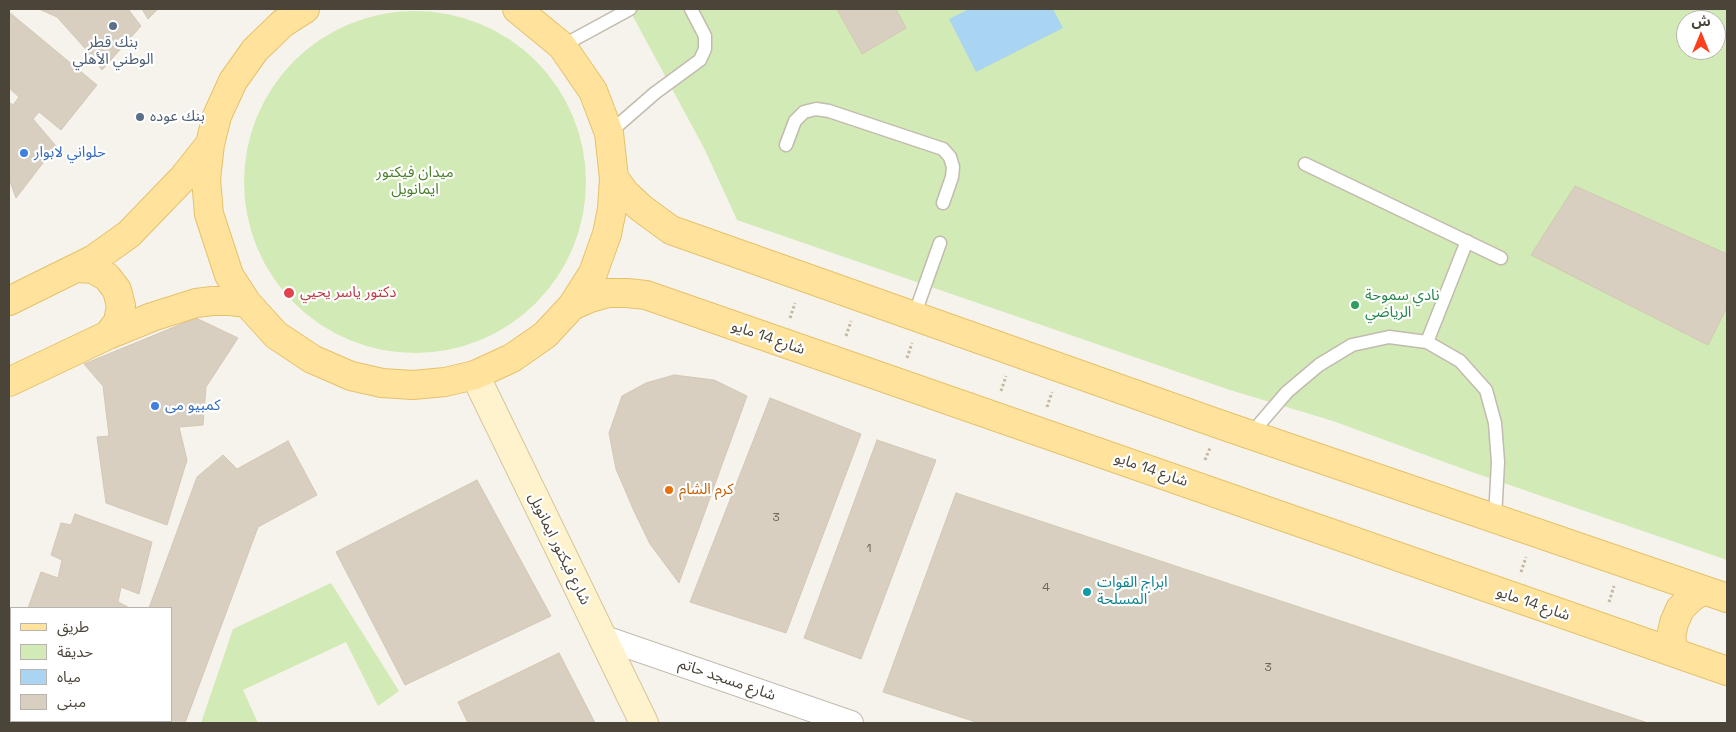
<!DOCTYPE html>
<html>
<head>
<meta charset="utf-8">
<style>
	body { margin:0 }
	#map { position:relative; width:1736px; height:732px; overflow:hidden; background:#f6f3ec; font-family:"Space Grotesk","Noto Sans Arabic",sans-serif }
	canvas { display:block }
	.frame { position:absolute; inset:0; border:10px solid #4b4439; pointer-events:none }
	.legend { position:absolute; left:10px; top:607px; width:162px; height:115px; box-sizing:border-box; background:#fff; border:1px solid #b7b4b0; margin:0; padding:6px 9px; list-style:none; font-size:15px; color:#4b4439 }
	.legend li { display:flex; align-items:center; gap:10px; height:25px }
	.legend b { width:25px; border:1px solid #b7b4b0 }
	.north { position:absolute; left:1676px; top:10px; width:50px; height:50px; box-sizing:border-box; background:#fff; border:1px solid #b7b4b0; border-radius:50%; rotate:0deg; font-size:14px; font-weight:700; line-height:20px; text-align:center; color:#4b4439 }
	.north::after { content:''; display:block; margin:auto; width:18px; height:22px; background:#fc3f1d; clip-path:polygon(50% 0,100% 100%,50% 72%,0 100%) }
</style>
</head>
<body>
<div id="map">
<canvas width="1736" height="732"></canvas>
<div class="frame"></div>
<ul class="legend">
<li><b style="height:6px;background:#ffe39c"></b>طريق</li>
<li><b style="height:14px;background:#d2eab5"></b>حديقة</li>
<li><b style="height:14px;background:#a9d4f2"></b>مياه</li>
<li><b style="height:14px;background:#d8cfc1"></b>مبنى</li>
</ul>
<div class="north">ش</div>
</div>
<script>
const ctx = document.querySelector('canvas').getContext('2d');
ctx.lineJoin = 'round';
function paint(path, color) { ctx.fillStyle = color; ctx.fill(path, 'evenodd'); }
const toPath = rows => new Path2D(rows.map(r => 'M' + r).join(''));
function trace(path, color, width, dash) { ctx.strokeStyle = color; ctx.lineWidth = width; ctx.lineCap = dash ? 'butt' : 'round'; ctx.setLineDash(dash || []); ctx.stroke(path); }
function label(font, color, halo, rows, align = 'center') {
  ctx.font = font + ' "Space Grotesk","Noto Sans Arabic",sans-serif'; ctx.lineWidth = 4.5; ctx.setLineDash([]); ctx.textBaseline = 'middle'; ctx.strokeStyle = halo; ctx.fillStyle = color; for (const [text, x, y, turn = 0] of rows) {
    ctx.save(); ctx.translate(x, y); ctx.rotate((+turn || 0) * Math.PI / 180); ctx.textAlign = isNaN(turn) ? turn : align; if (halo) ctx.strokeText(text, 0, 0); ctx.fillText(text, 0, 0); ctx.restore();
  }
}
paint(toPath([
	[629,9,1727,9,1727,560,1469,471,1333,421,1230,390,737,220,705,150],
	[1686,20,1716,20,1716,50,1686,50],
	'244 182a171 171 0 1 1 342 0a171 171 0 1 1-342 0Z',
	[331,583,399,691,378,706,346,642,243,690,258,723,201,723,233,629]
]), '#d2eab5');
paint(toPath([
	[969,9,1053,9,1063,28,976,72,949,19]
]), '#a9d4f2');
const building = toPath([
	[39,9,128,9,141,26,102,70,83,46,57,17,39,9],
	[142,9,158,9,148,19,142,9],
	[837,9,896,9,906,28,862,54,837,9],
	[9,12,97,85,61,130,39,112,33,119,56,146,16,198,9,179,9,102,13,105,19,97,9,88,9,12],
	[1575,186,1727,254,1727,307,1708,345,1531,255,1575,186],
	[196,318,238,338,206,387,203,425,179,427,187,460,167,525,106,503,97,437,109,436,103,386,84,364,196,318],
	[674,375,714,380,747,396,679,583,650,544,634,511,616,469,609,433,622,396,646,383,674,375],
	[770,398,861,434,786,633,690,602,770,398],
	[877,440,936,460,861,659,804,638,877,440],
	[288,441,317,495,258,527,185,723,106,723,107,721,171,721,171,608,149,608,197,477,223,455,237,469,288,441],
	[477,480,551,616,405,685,336,552,477,480],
	[956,493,1648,723,979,723,883,692,956,493],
	[75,514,152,542,139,594,121,587,118,602,130,608,28,608,41,572,58,578,62,560,51,555,61,523,71,525,75,514],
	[559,653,595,723,468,723,458,702,559,653]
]);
paint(building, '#d8cfc1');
trace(building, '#d3c7b4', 1);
const service = toPath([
	[562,46,630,9],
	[609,133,655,93,700,60,705,49,705,36,691,9],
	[786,145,795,121,804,112,816,109,829,111,943,149,950,157,953,167,952,177,943,203],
	[1305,164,1501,258],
	[914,316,940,243],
	[1427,342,1467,241],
	[1250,435,1287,392,1319,365,1352,345,1389,337,1427,342,1460,361,1486,390,1495,423,1498,462,1495,518]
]);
const minor = toPath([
	[602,637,851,723],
	[9,721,15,723]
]);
const secondary = toPath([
	[475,375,644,723]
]);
const primary = toPath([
	[305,9,283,23,255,50,233,81,217,116,210,144,206,179,209,214,229,275,247,303,276,335,312,359,351,376,382,383,413,385,445,382,475,375,512,358,545,335,572,306,593,273,607,234,612,209,614,178,609,133,593,91,562,46,517,9],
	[614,178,626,194,641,208,671,230,1219,424,1727,598],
	[76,268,93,269,107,277,117,290,121,306,118,322,108,335],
	[9,301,94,259,129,234,183,178,210,144],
	[572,306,590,298,608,293,627,293,646,295,1727,671],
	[9,382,108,335,152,317,196,303,213,301,230,301,247,303],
	[1674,652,1671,637,1674,623,1680,609,1691,598,1703,590]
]);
trace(service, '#c2bbae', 15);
trace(minor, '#c2bbae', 26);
trace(secondary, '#d6c79b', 30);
trace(primary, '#e6c16a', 30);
trace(toPath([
	[790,318,795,303],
	[846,336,851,321],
	[907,358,912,343],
	[1001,391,1006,376],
	[1047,407,1052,392],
	[1205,460,1210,448],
	[1521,572,1526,557],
	[1609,602,1614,586]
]), '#c4b79f', 3, [2.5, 2.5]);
trace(service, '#fff', 12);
trace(minor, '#fff', 24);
trace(secondary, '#fff3cd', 28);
trace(primary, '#ffe39c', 28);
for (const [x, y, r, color] of [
	[113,26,5,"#5c6f8a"],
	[140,117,5,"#5c6f8a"],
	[24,153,5,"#3f7fe0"],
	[289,293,6,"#e0444e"],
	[1355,305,5,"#2e9e5b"],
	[155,406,5,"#3f7fe0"],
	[669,490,5,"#e8710a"],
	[1087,592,5,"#0f9aa8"]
]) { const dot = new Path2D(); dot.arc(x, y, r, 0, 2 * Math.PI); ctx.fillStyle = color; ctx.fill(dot); trace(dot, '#fff', 2); }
label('12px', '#6e675b', null, [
	["3",776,518],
	["1",869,549],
	["4",1046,588],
	["3",1268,668]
]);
label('15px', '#4e5e75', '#fff', [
	["بنك قطر",113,43],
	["الوطني الأهلي",113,60],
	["بنك عوده",150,117,"left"]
]);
label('15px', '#366cbe', '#fff', [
	["حلواني لابوار",34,153],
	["كمبيو مى",165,406]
], 'left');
label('15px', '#4a7f2a', '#fff', [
	["ميدان فيكتور",415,173],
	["ايمانويل",415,190]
]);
label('15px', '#be3a42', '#fff', [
	["دكتور ياسر يحيي",300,293]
], 'left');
label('15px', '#27864d', '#fff', [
	["نادي سموحة",1365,296],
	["الرياضي",1365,313]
], 'left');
label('15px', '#4b4439', '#fff', [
	["شارع 14 مايو",768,338,19],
	["شارع 14 مايو",1151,470,19],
	["شارع فيكتور ايمانويل",559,549,64],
	["شارع 14 مايو",1533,604,19],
	["شارع مسجد حاتم",727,680,19]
]);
label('15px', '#c56008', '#fff', [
	["كرم الشام",679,490]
], 'left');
label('15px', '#0d838f', '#fff', [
	["ابراج القوات",1097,583],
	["المسلحة",1097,600]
], 'left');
</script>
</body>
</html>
